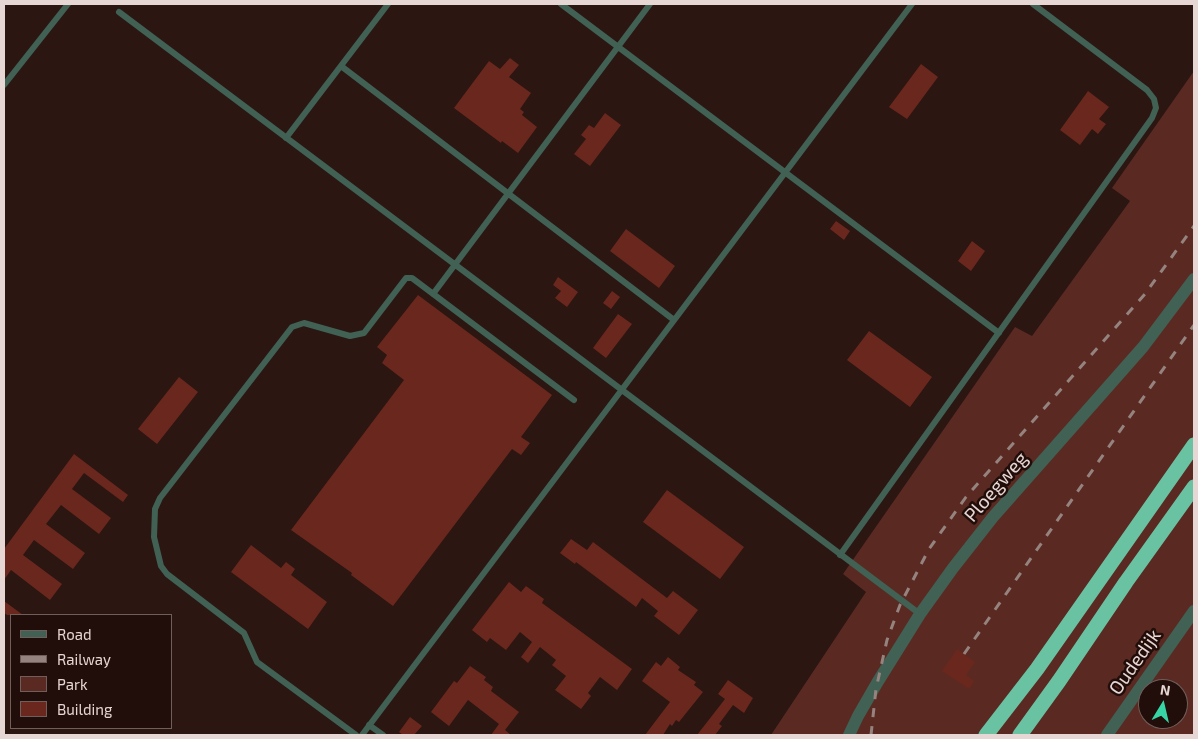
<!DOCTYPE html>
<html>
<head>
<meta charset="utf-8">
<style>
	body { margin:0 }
	#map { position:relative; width:1198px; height:739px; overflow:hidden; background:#2b1612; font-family:"Exo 2",sans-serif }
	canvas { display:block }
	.frame { position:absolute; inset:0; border:5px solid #e7d7d4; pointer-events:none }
	.legend { position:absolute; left:10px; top:614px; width:162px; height:115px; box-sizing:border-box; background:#210d09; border:1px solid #705e5a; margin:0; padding:6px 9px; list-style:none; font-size:15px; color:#e7d7d4 }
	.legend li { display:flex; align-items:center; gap:10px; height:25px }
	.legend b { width:25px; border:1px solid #705e5a }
	.north { position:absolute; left:1138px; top:679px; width:50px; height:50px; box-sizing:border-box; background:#210d09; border:1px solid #705e5a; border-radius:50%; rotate:9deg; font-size:14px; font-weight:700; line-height:20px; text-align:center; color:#e7d7d4 }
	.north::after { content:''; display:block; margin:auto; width:18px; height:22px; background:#37d4a6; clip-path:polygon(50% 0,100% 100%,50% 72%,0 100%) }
</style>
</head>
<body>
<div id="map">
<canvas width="1198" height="739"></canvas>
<div class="frame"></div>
<ul class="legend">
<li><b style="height:6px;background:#406154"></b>Road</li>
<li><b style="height:6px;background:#95837f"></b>Railway</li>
<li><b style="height:14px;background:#5a2a22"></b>Park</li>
<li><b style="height:14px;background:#6a271d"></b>Building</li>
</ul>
<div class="north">N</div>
</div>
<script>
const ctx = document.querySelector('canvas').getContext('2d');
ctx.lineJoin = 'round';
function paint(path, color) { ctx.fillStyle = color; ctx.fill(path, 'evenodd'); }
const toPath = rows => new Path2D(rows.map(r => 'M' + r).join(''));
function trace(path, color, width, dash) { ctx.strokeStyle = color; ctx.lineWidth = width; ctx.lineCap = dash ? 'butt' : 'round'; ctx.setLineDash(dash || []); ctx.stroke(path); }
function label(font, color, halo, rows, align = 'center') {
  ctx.font = font + ' "Exo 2",sans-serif'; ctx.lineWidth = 5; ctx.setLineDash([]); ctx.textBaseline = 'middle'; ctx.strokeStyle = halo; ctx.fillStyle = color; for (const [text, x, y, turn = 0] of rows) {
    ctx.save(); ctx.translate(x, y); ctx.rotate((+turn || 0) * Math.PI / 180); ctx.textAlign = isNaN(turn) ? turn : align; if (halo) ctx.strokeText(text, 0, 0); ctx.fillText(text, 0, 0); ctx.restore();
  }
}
paint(toPath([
	[1194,71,1194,735,771,735,866,592,843,574,1015,327,1032,336,1130,201,1112,188],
	[1148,689,1178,689,1178,719,1148,719]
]), '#5a2a22');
paint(toPath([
	[510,58,519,65,509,77,531,93,520,109,524,112,522,115,537,127,518,153,502,141,501,143,454,108,489,61,500,69],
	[921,64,938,77,907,119,889,107],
	[1088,91,1109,107,1099,119,1106,124,1098,134,1092,129,1080,145,1060,130],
	[605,113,621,125,590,166,574,154,586,139,581,135,589,125,594,128],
	[836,221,850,231,844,240,830,229],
	[626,229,675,266,659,288,610,251],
	[972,241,985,251,971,271,958,261],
	[558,277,578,292,567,307,555,298,561,291,553,285],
	[612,291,620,297,611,309,603,303],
	[418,295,552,395,521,437,530,443,521,455,512,449,393,606,351,575,352,573,291,530,404,380,382,363,387,355,377,347],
	[618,314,632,324,606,358,593,348],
	[869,331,932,377,910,407,847,360],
	[179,377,198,392,157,444,138,429],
	[74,454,128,495,123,502,84,473,72,489,111,518,99,534,61,505,46,524,85,553,73,569,34,540,23,555,62,584,50,600,11,570,4,580,4,549],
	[667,490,744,547,720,579,643,522],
	[571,539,587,550,593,542,667,598,673,591,698,610,679,635,654,616,658,611,642,598,636,607,576,562,575,564,560,553],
	[251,545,281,568,286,562,295,569,291,575,327,602,308,629,231,572],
	[509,582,521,592,526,586,544,599,542,603,632,669,617,690,600,677,588,693,591,696,581,709,555,690,566,676,552,665,556,660,540,647,528,663,521,657,532,642,520,632,506,650,490,638,487,642,472,630],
	[4,601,23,615,7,615,4,613],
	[957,649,975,662,966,675,974,681,969,689,942,671],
	[668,657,680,667,678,670,696,682,694,685,703,692,679,722,676,720,672,726,670,724,663,735,645,735,670,702,642,681,656,662,661,666],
	[470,666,486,677,484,680,493,687,491,691,519,712,505,730,511,735,491,735,499,724,468,700,449,726,431,712,454,681,457,683],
	[728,680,753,698,744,713,733,705,719,724,722,726,715,735,697,735,725,699,718,694],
	[410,717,422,726,414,735,403,735,399,732]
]), '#6a271d');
trace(toPath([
	[561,4,999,333],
	[119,12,920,614],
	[341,66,674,320],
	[4,85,68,4],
	[286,138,388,4],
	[433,294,650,4],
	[840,555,1152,118,1156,108,1154,99,1147,90,1033,4],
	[369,725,383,735],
	[356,735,257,662,244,633,167,574,161,566,154,537,155,509,160,498,292,327,304,323,350,336,364,333,406,278,412,278,574,400],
	[362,735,912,4]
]), '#406154', 6);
trace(toPath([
	[849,735,858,716,877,683,920,614,953,568,993,517,1143,347,1194,279],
	[1107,735,1194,611]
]), '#406154', 12);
trace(toPath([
	[986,735,1037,669,1194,445],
	[1020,735,1059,681,1126,582,1194,487]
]), '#69c3a3', 15);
trace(toPath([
	[964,654,1194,325],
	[871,735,876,689,887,640,900,605,929,549,966,497,1145,294,1194,226]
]), '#95837f', 3, [9, 9]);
label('19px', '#e7d7d4', '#210d09', [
	["Ploegweg",996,487,-49],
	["Oudedijk",1135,662,-55]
]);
</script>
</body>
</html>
